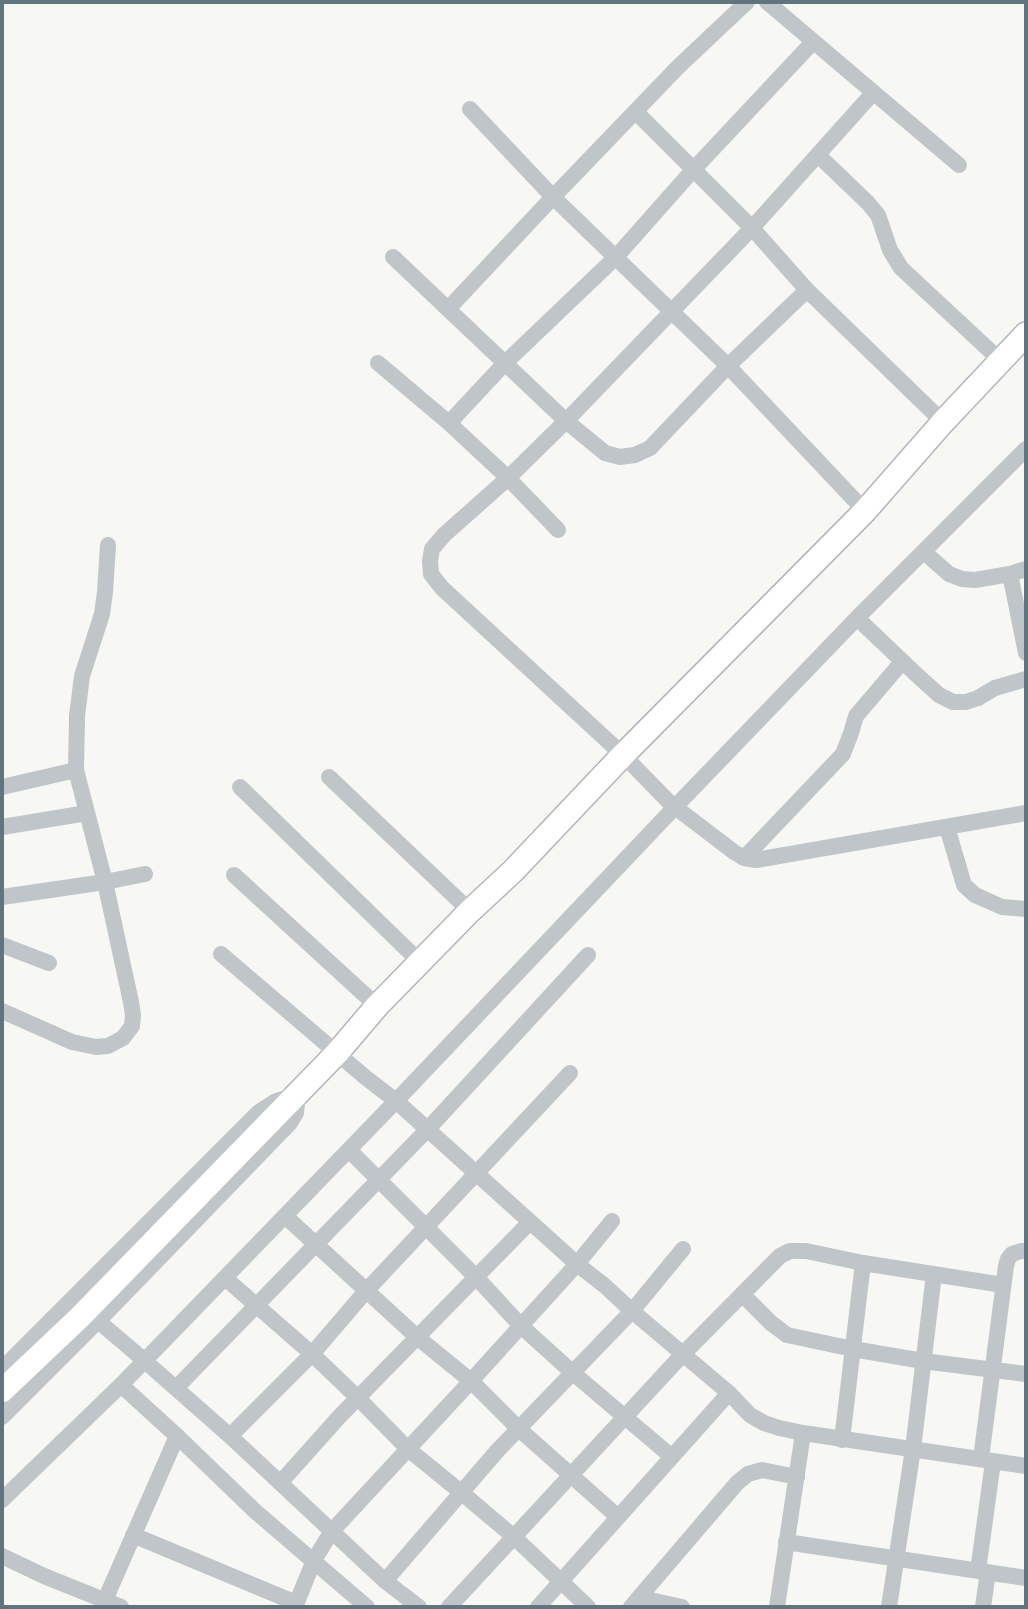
<!DOCTYPE html>
<html>
<head>
<meta charset="utf-8">
<style>
	body { margin:0 }
	#map { position:relative; width:1028px; height:1609px; overflow:hidden; background:#f7f7f4; font-family:Manrope,sans-serif }
	canvas { display:block }
	.frame { position:absolute; inset:0; border:4px solid #61757f; pointer-events:none }
</style>
</head>
<body>
<div id="map">
<canvas width="1028" height="1609"></canvas>
<div class="frame"></div>
</div>
<script>
const ctx = document.querySelector('canvas').getContext('2d');
ctx.lineJoin = 'round';
const toPath = rows => new Path2D(rows.map(r => 'M' + r).join(''));
function trace(path, color, width, dash) { ctx.strokeStyle = color; ctx.lineWidth = width; ctx.lineCap = dash ? 'butt' : 'round'; ctx.setLineDash(dash || []); ctx.stroke(path); }
const secondary = toPath([
	[2,1391,80,1317,337,1053,377,1006,470,911,513,871,623,755,865,511,943,422,1026,334]
]);
trace(secondary, '#afb7bb', 26);
trace(toPath([
	[767,2,959,165],
	[873,93,752,228,566,421,508,478,444,535,432,549,430,561,431,574,442,588,623,755,671,804,734,852,744,858,756,860,1026,813],
	[470,109,553,197,728,366,865,511],
	[636,112,752,228,807,290,943,422],
	[818,155,868,203,878,215,890,250,901,268,1001,361],
	[393,257,566,421,605,453,620,457,635,455,650,448,728,366,807,290],
	[448,309,553,197,678,67,747,2],
	[378,363,449,423,508,478,558,530],
	[449,423,505,363,616,257,693,170,813,42],
	[924,552,949,574,962,579,975,580,1010,574,1026,569],
	[1010,574,1026,653],
	[857,618,919,677,939,695,953,702,966,702,978,698,995,688,1026,679],
	[329,777,470,911],
	[2,787,76,770],
	[240,787,421,963],
	[2,827,87,813],
	[947,827,964,885,975,895,1002,907,1026,909],
	[744,858,843,754,851,733,856,716,902,662],
	[234,875,377,1006],
	[2,897,105,882,145,874],
	[2,945,49,963],
	[221,954,365,1077,396,1101,577,1264,605,1286,632,1311,729,1393,750,1415,764,1423,779,1428,803,1433,1026,1466],
	[2,1011,72,1042,96,1047,108,1046,123,1038,132,1026,133,1015,131,1002,105,882,76,770,77,716,82,676,102,614,105,592,108,545],
	[349,1150,476,1277,521,1326,573,1373,672,1457],
	[285,1216,417,1337,471,1381,519,1429,618,1517],
	[225,1278,312,1354,358,1398,408,1449,462,1493,514,1537,588,1607],
	[742,1294,771,1323,787,1335,853,1349,923,1361,1026,1374],
	[98,1321,138,1355,230,1436,385,1581,419,1607],
	[2,1369,259,1112,276,1101,298,1094,296,1113,290,1123,111,1308,2,1417],
	[121,1385,177,1436,256,1512,367,1607],
	[176,1388,427,1130,588,955],
	[230,1436,312,1354,366,1291,570,1073],
	[842,1440,863,1263],
	[981,1459,1006,1266,1008,1259,1012,1254,1021,1251,1026,1251],
	[280,1483,339,1417,530,1222],
	[2,1500,121,1385,396,1101,675,807,857,618,1026,449],
	[133,1535,296,1603],
	[786,1542,1026,1578],
	[2,1556,44,1576,121,1607],
	[978,1571,993,1462],
	[385,1581,498,1450,632,1311,683,1249],
	[641,1598,682,1607],
	[102,1607,177,1436],
	[295,1607,314,1560,332,1531,471,1381,577,1264,612,1221],
	[449,1607,683,1354,780,1256,790,1251,806,1251,863,1263,1003,1285],
	[538,1607,729,1393],
	[631,1607,737,1483,748,1474,762,1470,797,1477],
	[777,1607,803,1433],
	[889,1607,913,1449,934,1274],
	[983,1607,988,1572]
]), '#bfc5c8', 16);
trace(secondary, '#fff', 23);
</script>
</body>
</html>
